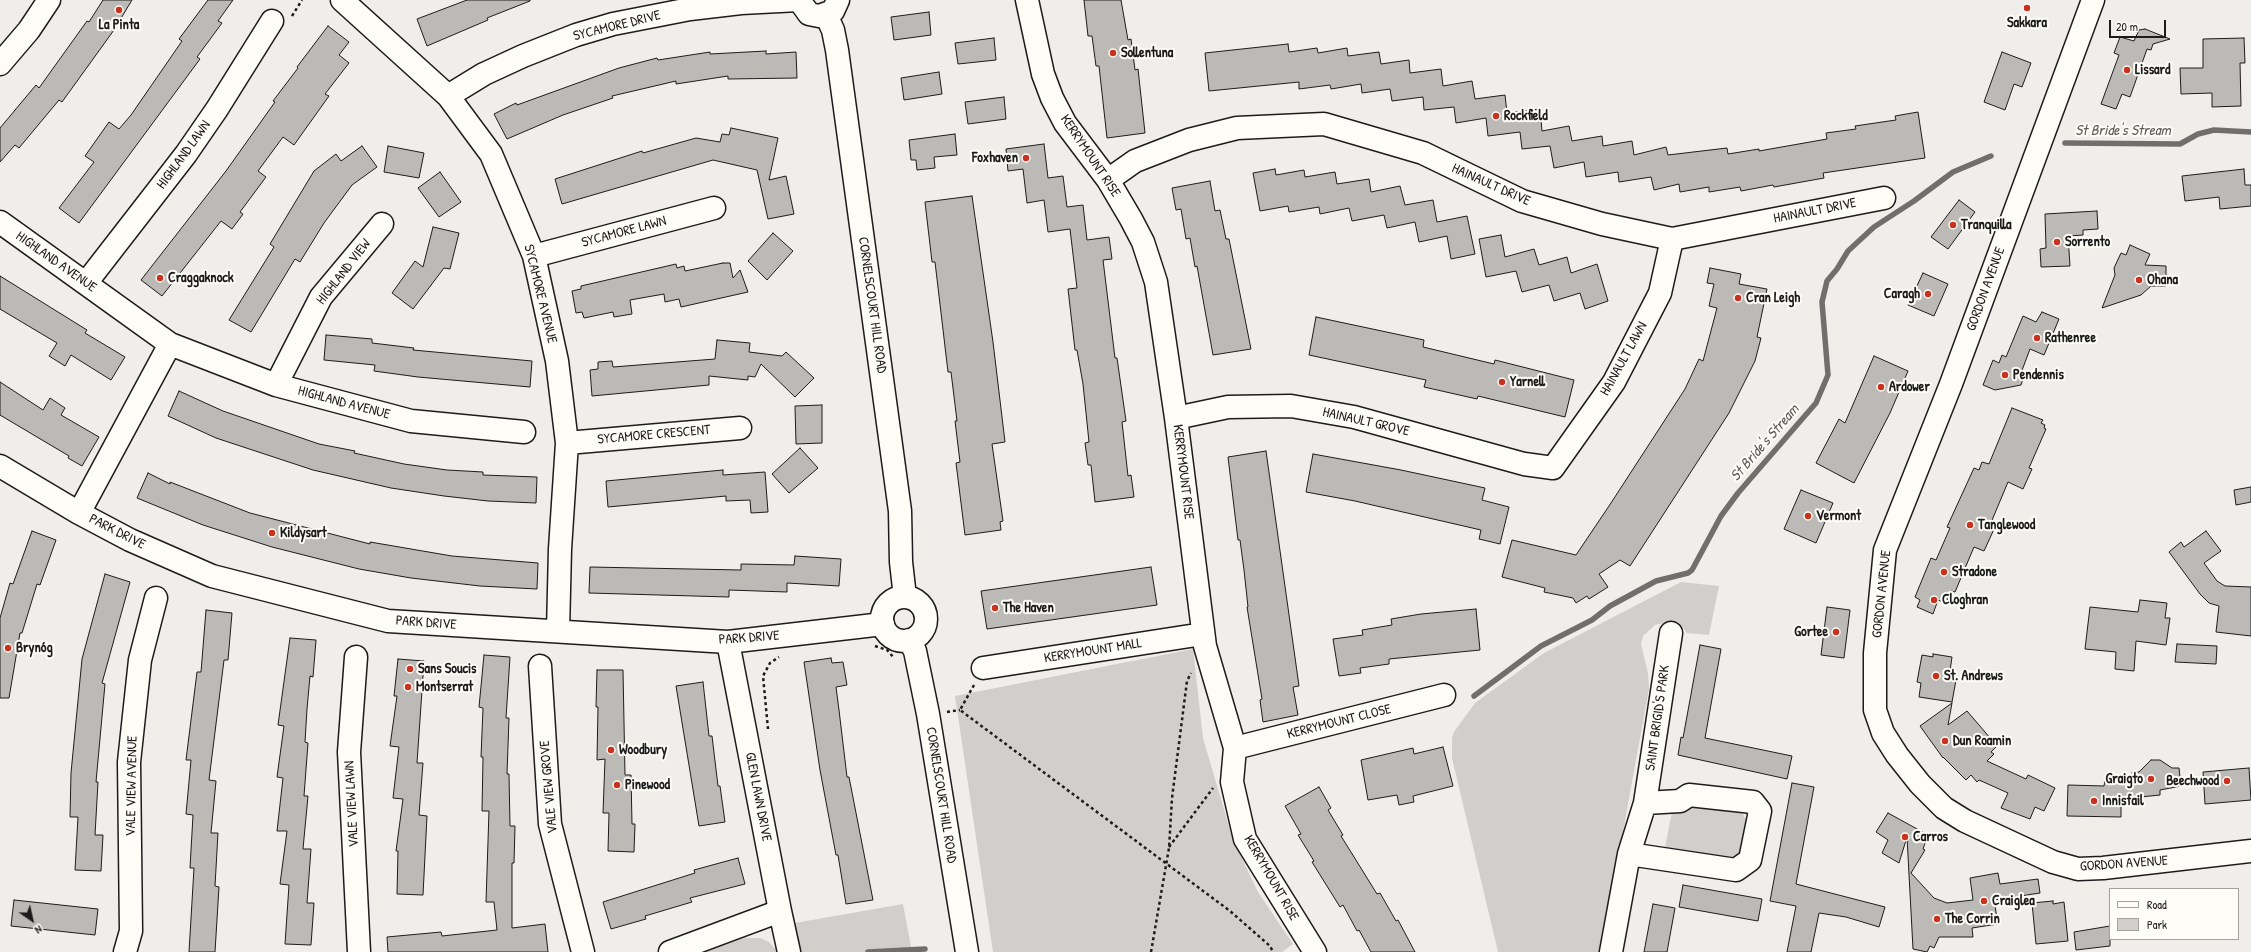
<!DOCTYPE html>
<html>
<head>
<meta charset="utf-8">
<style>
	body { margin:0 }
	#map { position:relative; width:2251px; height:952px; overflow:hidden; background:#f0eeea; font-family:"Patrick Hand",sans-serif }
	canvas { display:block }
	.legend { position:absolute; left:2109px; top:888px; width:130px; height:52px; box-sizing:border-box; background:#fdfcf7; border:1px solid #a3a29f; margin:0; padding:5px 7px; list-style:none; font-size:12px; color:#1c1c1c }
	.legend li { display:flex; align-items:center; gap:8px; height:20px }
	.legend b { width:20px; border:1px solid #a3a29f }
	.north { position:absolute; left:12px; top:900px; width:40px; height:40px; -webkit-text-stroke:3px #fdfcf7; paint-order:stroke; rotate:146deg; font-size:11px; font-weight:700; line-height:16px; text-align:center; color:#1c1c1c }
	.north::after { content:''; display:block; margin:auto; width:14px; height:18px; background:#1c1c1c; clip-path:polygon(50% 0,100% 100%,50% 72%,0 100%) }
	.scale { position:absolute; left:2109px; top:20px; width:57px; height:18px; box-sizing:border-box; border:2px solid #1c1c1c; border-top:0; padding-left:5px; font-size:12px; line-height:14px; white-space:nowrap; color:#1c1c1c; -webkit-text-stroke:3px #fdfcf7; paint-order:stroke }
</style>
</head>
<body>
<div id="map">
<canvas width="2251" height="952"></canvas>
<ul class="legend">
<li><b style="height:5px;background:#fdfcf7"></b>Road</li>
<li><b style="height:11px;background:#d0cfcc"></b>Park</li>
</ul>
<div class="north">N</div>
<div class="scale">20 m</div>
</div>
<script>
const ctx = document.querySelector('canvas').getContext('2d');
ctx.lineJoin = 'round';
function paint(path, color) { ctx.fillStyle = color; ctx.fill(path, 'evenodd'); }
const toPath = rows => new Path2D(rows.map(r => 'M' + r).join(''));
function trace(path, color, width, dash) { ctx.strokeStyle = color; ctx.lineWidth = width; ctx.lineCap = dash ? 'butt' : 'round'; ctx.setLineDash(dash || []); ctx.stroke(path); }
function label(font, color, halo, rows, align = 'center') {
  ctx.font = font + ' "Patrick Hand",sans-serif'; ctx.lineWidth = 4; ctx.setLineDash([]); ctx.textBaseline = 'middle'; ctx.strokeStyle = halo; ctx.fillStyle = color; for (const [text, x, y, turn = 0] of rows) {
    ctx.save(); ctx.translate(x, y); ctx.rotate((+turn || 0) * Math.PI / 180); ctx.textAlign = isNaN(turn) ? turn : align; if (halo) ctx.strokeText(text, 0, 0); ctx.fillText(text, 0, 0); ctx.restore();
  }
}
paint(toPath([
	[1681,582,1719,586,1709,635,1687,633,1679,623,1672,622,1655,625,1643,636,1641,644,1648,673,1649,689,1601,952,1498,952,1452,758,1452,738,1454,732,1475,703,1544,653],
	[1193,649,1203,738,1233,840,1258,892,1293,944,1282,952,993,952,955,696],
	[1673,806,1728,807,1739,810,1743,814,1748,825,1745,849,1738,856,1728,858,1665,848],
	[903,904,912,952,800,952,795,923],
	[745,938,760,938,769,942,778,952,703,952]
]), '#d0cfcc');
trace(toPath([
	[2065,143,2180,144,2198,134,2214,130,2251,132],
	[1474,696,1541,646,1592,620,1610,606,1656,581,1688,573,1692,570,1721,516,1738,493,1816,403,1828,375,1822,302,1827,281,1837,269,1848,251,1874,227,1914,201,1953,172,1991,156],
	[868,952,925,949]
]), '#706f6d', 5.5);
const building = toPath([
	[103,0,132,0,114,30,62,102,59,100,19,148,15,145,0,162,0,128,36,85,39,88,87,21,89,22,103,0],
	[208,0,233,0,218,21,222,23,197,57,200,59,79,223,59,208,94,162,85,156,109,122,119,129,131,115,182,41,179,39,208,0],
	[467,0,530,0,530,1,487,18,488,20,427,46,417,19,467,0],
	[1084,0,1121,0,1128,40,1131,39,1135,70,1138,69,1145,133,1107,138,1099,66,1096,66,1092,36,1088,36,1084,0],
	[929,12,931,35,894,40,891,17,929,12],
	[328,26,349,42,339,55,349,63,325,94,329,96,294,145,283,137,258,171,266,177,240,212,243,214,232,229,221,221,162,296,141,280,226,171,275,102,273,101,298,68,297,67,328,26],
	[2145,29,2170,39,2153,44,2151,50,2147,49,2130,97,2122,94,2116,109,2101,104,2119,55,2114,53,2120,37,2134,41,2139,30,2145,29],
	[994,38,996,60,958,64,955,43,994,38],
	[2244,38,2245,63,2240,63,2241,106,2212,107,2212,93,2181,94,2180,68,2203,68,2203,39,2244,38],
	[1288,44,1289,52,1317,48,1318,53,1347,48,1348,56,1379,52,1381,64,1409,60,1410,73,1441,69,1443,86,1472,81,1475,99,1505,95,1507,113,1540,109,1542,131,1569,126,1572,141,1602,136,1603,146,1632,141,1634,155,1666,147,1668,155,1727,148,1728,154,1759,149,1759,151,1827,139,1826,133,1856,129,1855,126,1896,120,1895,116,1918,112,1925,158,1823,173,1824,178,1774,187,1773,185,1741,191,1740,187,1709,192,1709,187,1680,192,1679,184,1654,190,1651,177,1619,182,1618,172,1586,177,1584,162,1554,168,1550,146,1522,149,1520,132,1488,136,1486,118,1456,123,1454,107,1424,110,1423,97,1392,101,1390,89,1362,93,1361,84,1331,89,1330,85,1299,89,1299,82,1209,91,1205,53,1288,44],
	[766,51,766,54,796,52,797,78,728,79,728,76,676,84,676,81,612,96,613,98,563,115,507,139,494,114,516,103,517,105,619,68,657,58,658,60,710,52,710,54,766,51],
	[2002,52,2031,63,2022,87,2014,84,2005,110,1984,102,2002,52],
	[939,72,942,94,904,100,901,78,939,72],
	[1004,97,1006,119,968,124,965,102,1004,97],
	[731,128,778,138,769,180,786,176,794,214,768,219,757,170,713,160,562,204,555,179,642,151,643,153,696,138,720,142,722,134,729,135,731,128],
	[955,134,957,155,934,157,935,168,917,170,916,160,911,160,909,140,955,134],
	[1044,144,1048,178,1063,176,1067,207,1083,205,1087,240,1109,237,1112,259,1103,260,1115,358,1117,358,1126,421,1122,422,1128,476,1131,475,1134,497,1095,502,1091,465,1088,465,1085,443,1089,442,1083,384,1077,350,1075,350,1068,289,1077,288,1070,229,1048,232,1044,200,1027,203,1023,169,1008,171,1006,149,1044,144],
	[362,146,377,167,352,185,324,223,300,262,295,259,251,332,229,320,274,247,270,244,314,171,336,154,341,161,362,146],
	[388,146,424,153,419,178,384,172,388,146],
	[1275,169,1276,175,1304,170,1305,177,1335,172,1337,184,1369,179,1371,192,1400,186,1405,205,1433,200,1437,222,1467,216,1475,254,1451,259,1447,236,1419,242,1415,222,1387,228,1384,215,1352,221,1349,208,1320,214,1319,207,1289,212,1288,206,1260,211,1253,173,1275,169],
	[2244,169,2245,185,2251,185,2251,206,2220,209,2219,197,2185,201,2182,176,2244,169],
	[440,172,461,202,439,217,418,188,440,172],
	[1210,181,1215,211,1220,210,1226,239,1229,239,1251,349,1213,355,1197,266,1195,267,1190,238,1186,239,1181,209,1176,210,1172,188,1210,181],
	[972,196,993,342,1005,442,992,444,1003,521,1000,522,1001,530,965,535,956,463,960,462,955,421,957,421,951,372,948,372,935,262,932,262,925,202,972,196],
	[1959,200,1975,212,1948,249,1931,237,1959,200],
	[2097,211,2098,229,2083,230,2083,235,2068,236,2070,266,2041,267,2040,249,2046,248,2045,214,2097,211],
	[433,227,459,233,450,269,444,268,413,309,392,293,415,261,423,267,433,227],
	[773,233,793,251,767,280,748,261,773,233],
	[1501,235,1505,257,1534,249,1539,265,1567,257,1571,273,1597,264,1608,301,1585,309,1580,293,1554,301,1549,285,1522,292,1516,271,1486,277,1479,239,1501,235],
	[2130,245,2150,254,2145,265,2166,266,2166,286,2151,286,2141,295,2102,308,2115,275,2114,268,2121,253,2126,255,2130,245],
	[723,263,730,263,733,278,740,270,748,292,681,307,679,299,665,302,664,294,630,300,632,314,614,317,613,312,584,318,582,312,576,313,572,291,581,289,581,286,676,264,677,268,684,266,685,271,723,263],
	[1710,268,1741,274,1739,284,1767,289,1757,337,1761,338,1755,361,1729,413,1630,566,1620,560,1599,574,1608,587,1589,599,1587,596,1576,603,1573,598,1544,592,1545,588,1502,577,1512,540,1576,555,1609,506,1685,389,1699,359,1703,361,1717,308,1709,306,1714,284,1707,283,1710,268],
	[1923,273,1948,284,1934,316,1908,305,1923,273],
	[0,276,87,330,85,333,125,357,111,380,71,355,65,366,49,356,57,343,0,309,0,276],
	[2042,312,2059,319,2044,355,2030,349,2021,373,2024,377,2021,385,1995,390,1983,385,1993,360,1999,363,2002,355,2006,357,2023,316,2036,322,2042,312],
	[1316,317,1424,340,1423,347,1494,364,1495,360,1574,380,1565,417,1478,396,1477,399,1424,387,1426,380,1309,355,1316,317],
	[326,335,372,339,372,343,414,348,413,350,532,361,530,387,418,377,374,371,375,365,324,360,326,335],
	[717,340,750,343,749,352,782,356,786,352,814,378,795,397,761,364,755,377,748,376,748,380,709,376,709,385,592,396,590,370,598,369,598,362,612,361,613,367,715,359,717,340],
	[1874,356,1908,371,1890,413,1854,483,1816,463,1839,419,1845,423,1874,356],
	[0,382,43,410,50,398,65,408,61,415,99,437,82,466,68,458,69,456,0,415,0,382],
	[179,391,223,411,319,444,355,451,354,453,404,464,447,470,483,472,483,475,537,477,536,503,488,501,444,496,391,488,313,470,216,438,168,416,179,391],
	[822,405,822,443,796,444,795,406,822,405],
	[2012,408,2043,420,2041,423,2045,425,2044,428,2046,429,2029,468,2032,469,2023,489,2008,482,1990,525,1995,527,1984,551,1974,547,1955,592,1951,591,1946,603,1938,600,1933,614,1917,607,1920,600,1915,597,1931,558,1936,560,1950,528,1947,527,1974,468,1979,470,1982,462,1989,464,2012,408],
	[800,448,818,468,789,493,772,474,800,448],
	[1266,451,1299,686,1293,687,1298,715,1263,722,1260,700,1262,699,1247,607,1248,607,1244,570,1240,540,1238,540,1228,457,1266,451],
	[1313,454,1401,470,1485,488,1482,500,1509,507,1500,544,1479,539,1481,530,1355,501,1306,492,1313,454],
	[723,470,723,475,765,472,768,512,751,513,750,500,726,501,726,496,608,507,606,481,723,470],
	[148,473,170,484,170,482,250,513,370,544,370,542,452,556,538,563,537,589,480,586,411,578,359,569,272,547,203,525,137,498,148,473],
	[2251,487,2251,502,2236,505,2234,490,2251,487],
	[1801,490,1833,503,1816,543,1784,529,1801,490],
	[32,531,56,540,40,585,37,584,22,633,20,633,9,698,0,698,0,618,10,583,13,584,32,531],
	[2206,531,2221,551,2204,563,2217,581,2225,586,2251,587,2251,636,2216,632,2219,606,2209,603,2200,594,2169,552,2181,542,2184,547,2206,531],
	[795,556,841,559,839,586,787,583,787,592,729,590,729,597,589,593,590,567,741,570,741,564,794,565,795,556],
	[1151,567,1157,605,987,629,981,591,1151,567],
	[105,574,130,582,102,683,105,684,96,782,98,782,95,835,103,835,101,871,75,870,78,817,70,817,71,773,82,659,105,574],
	[2140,600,2167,603,2165,618,2170,618,2166,645,2136,641,2134,671,2115,669,2116,652,2085,649,2090,607,2138,612,2140,600],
	[1827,607,1850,610,1844,658,1821,655,1827,607],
	[1476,609,1480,650,1389,659,1389,664,1360,668,1361,673,1339,676,1333,639,1363,635,1362,630,1392,625,1391,619,1421,614,1476,609],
	[206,610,232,613,228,660,224,660,209,780,216,781,211,833,218,833,215,886,219,887,215,952,189,952,194,868,190,868,193,815,186,814,191,760,186,760,197,672,201,672,206,610],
	[290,638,316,640,313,677,310,676,307,709,305,742,308,743,304,796,308,796,303,849,311,849,307,903,314,903,311,945,285,944,289,885,280,884,287,831,277,831,283,778,277,777,284,726,278,725,290,638],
	[2177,644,2217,646,2216,664,2175,662,2177,644],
	[1700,645,1721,649,1705,738,1792,756,1787,779,1678,755,1681,737,1683,738,1700,645],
	[1933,654,1952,657,1950,671,1954,671,1953,680,1956,680,1952,702,1919,697,1921,683,1917,682,1922,655,1933,657,1933,654],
	[484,655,510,657,506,718,509,718,507,774,509,774,510,826,515,826,514,863,512,863,512,928,545,924,548,952,388,952,387,937,441,932,442,936,497,930,494,902,486,902,489,811,482,811,483,757,481,757,483,708,479,707,484,655],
	[831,658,832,663,843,662,847,685,836,687,839,710,847,777,849,777,873,900,846,904,838,855,836,855,820,770,804,662,831,658],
	[398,659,424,661,417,763,423,763,419,815,427,816,423,895,397,894,398,851,396,851,403,799,393,798,399,747,390,746,397,696,394,696,398,659],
	[597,670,623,670,625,775,631,775,632,824,635,824,634,852,608,851,609,813,603,813,605,759,597,760,598,707,596,707,597,670],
	[703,682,709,736,712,736,718,786,720,786,725,822,699,826,676,686,703,682],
	[1952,703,1948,725,1967,711,1997,746,1991,752,1994,754,1987,761,2026,779,2028,775,2055,788,2044,811,2035,807,2030,819,2001,808,2008,793,1979,780,1977,782,1971,775,1966,780,1943,757,1943,758,1920,726,1952,703],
	[1443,747,1453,786,1413,796,1414,802,1399,805,1397,795,1368,800,1361,760,1413,748,1414,754,1443,747],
	[2151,760,2160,760,2172,768,2179,768,2181,786,2160,790,2160,795,2121,799,2121,817,2067,816,2068,785,2104,786,2105,780,2125,780,2125,776,2133,777,2132,772,2139,772,2151,760],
	[2249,768,2251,800,2205,804,2203,772,2249,768],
	[1792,783,1814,787,1796,884,1885,907,1879,927,1846,917,1819,913,1811,952,1787,952,1796,906,1770,901,1792,783],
	[1319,787,1331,808,1328,810,1343,835,1341,836,1377,894,1380,893,1396,921,1398,920,1415,952,1371,952,1359,930,1357,931,1343,905,1340,907,1312,862,1314,861,1298,835,1301,834,1285,806,1319,787],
	[1888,813,1928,835,1923,849,1925,850,1911,873,1934,898,1947,903,1973,900,1970,878,1998,873,2000,884,2038,879,2040,893,1994,900,1998,924,1972,928,1973,937,1939,937,1934,948,1930,946,1927,952,1913,949,1907,837,1899,863,1882,853,1888,840,1876,832,1888,813],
	[738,858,745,884,690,898,692,902,645,916,646,919,611,929,603,902,695,873,694,870,738,858],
	[1683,885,1762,899,1758,921,1679,907,1683,885],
	[14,900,98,909,95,935,11,926,14,900],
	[2053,901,2053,904,2064,902,2068,941,2036,944,2032,903,2053,901],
	[1653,904,1675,908,1667,952,1644,952,1653,904],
	[2110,926,2110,946,2076,950,2074,932,2110,926]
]);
paint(building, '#bbbab6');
trace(building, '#1c1c1c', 1);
const minor = toPath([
	[342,0,448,96,491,154,534,256,557,361,567,443,560,549,558,631],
	[1027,0,1043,74,1052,98,1065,123,1108,180,1131,219,1143,242,1156,282,1176,418,1205,646,1235,748,1232,782,1245,839,1315,952],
	[2093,0,1951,384,1885,550,1875,653,1875,710,1883,733,1897,755,1920,784,1944,808,1965,821,2053,862,2078,869,2103,868,2251,851],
	[0,64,29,30,49,0],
	[448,96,484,74,523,56,576,35,613,24,690,9,741,3,799,0],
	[1108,180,1135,161,1189,140,1237,128,1324,124,1423,153,1522,201,1602,224,1672,239,1884,198],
	[0,222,170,344,276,385,411,421,524,432],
	[534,256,714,208],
	[86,283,186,154,217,109,272,21],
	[276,385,321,297,382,224],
	[1176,418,1228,407,1291,406,1354,417,1524,464,1553,468,1614,382,1660,293,1672,239],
	[567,443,740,428],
	[0,466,79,513,130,540,212,576,388,621,728,642,883,624],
	[79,513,170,344],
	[728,642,780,911,789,952],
	[356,657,349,752,359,952],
	[540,666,550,824,583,952],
	[983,668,1203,634],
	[1235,748,1444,695],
	[1629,854,1736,870,1750,860,1760,811,1753,802,1689,795,1680,801,1645,803],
	[125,952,131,931,129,762,140,660,156,598],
	[670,952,780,911],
	[1611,952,1629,854,1645,803,1671,633]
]);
const major = toPath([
	[799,0,809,14,819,16,833,11,838,0],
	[826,15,833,30,837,50,900,511,901,562,905,597],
	'882 619a22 22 0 1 1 44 0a22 22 0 1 1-44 0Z',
	[909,640,915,651,928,714,967,952]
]);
trace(minor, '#1c1c1c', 25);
trace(major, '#1c1c1c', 25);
trace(toPath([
	[292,16,302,0],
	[875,646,887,650,894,658],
	[974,685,960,710,1230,911,1270,946,1273,952],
	[947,712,960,710],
	[768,729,763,676,770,663,779,657],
	[1169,847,1213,788],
	[1151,952,1169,848,1172,798,1187,681,1191,673]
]), '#1c1c1c', 2.5, [3, 3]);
trace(minor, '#fdfcf7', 22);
trace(major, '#fdfcf7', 22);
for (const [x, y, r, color] of [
	[2027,8,4,"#c8321e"],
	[119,10,4,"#c8321e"],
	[1113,53,4,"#c8321e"],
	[2127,70,4,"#c8321e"],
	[1496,116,4,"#c8321e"],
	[1026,158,4,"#c8321e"],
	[1953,225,4,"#c8321e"],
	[2057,242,4,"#c8321e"],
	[160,278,4,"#c8321e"],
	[2139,280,4,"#c8321e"],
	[1928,294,4,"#c8321e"],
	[1738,298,4,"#c8321e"],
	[2037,338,4,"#c8321e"],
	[2005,375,4,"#c8321e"],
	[1502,382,4,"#c8321e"],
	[1881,387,4,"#c8321e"],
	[1808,516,4,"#c8321e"],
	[1970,525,4,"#c8321e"],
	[272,533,4,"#c8321e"],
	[1944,572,4,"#c8321e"],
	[1934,600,4,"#c8321e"],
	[995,608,4,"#c8321e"],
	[1836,632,4,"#c8321e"],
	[8,648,4,"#c8321e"],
	[410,669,4,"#c8321e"],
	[1936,676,4,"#c8321e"],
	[408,687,4,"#c8321e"],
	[1945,741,4,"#c8321e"],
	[611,750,4,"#c8321e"],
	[2151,779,4,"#c8321e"],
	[2227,781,4,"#c8321e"],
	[617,785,4,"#c8321e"],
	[2094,801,4,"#c8321e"],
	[1905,837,4,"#c8321e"],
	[1984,901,4,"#c8321e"],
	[1937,919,4,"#c8321e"]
]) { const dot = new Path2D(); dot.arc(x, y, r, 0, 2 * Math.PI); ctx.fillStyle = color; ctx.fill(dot); trace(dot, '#fdfcf7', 1.5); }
label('bold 14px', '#1c1c1c', '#fdfcf7', [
	["Sakkara",2027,23,"center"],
	["La Pinta",119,25,"center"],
	["Sollentuna",1121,53],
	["Lissard",2135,70],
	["Rockfield",1504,116],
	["Foxhaven",1018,158,"right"],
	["Tranquilla",1961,225],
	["Sorrento",2065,242],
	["Craggaknock",168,278],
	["Ohana",2147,280],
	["Caragh",1920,294,"right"],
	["Cran Leigh",1746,298],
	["Rathenree",2045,338],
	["Pendennis",2013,375],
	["Yarnell",1510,382],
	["Ardower",1889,387],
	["Vermont",1816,516],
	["Tanglewood",1978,525],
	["Kildysart",280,533],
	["Stradone",1952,572],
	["Cloghran",1942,600],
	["The Haven",1003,608],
	["Gortee",1828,632,"right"],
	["Brynóg",16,648],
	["Sans Soucis",418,669],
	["St. Andrews",1944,676],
	["Montserrat",416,687],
	["Dun Roamin",1953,741],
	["Woodbury",619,750],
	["Graigto",2143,779,"right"],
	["Beechwood",2219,781,"right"],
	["Pinewood",625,785],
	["Innisfail",2102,801],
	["Carros",1913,837],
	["Craiglea",1992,901],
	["The Corrin",1945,919]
], 'left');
label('14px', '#1c1c1c', '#fdfcf7', [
	["SYCAMORE DRIVE",617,26,-14],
	["HIGHLAND LAWN",184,155,-54],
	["KERRYMOUNT RISE",1090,156,56],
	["HAINAULT DRIVE",1491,185,24],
	["HAINAULT DRIVE",1815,211,-11],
	["SYCAMORE LAWN",624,232,-15],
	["HIGHLAND AVENUE",56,262,35],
	["HIGHLAND VIEW",344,272,-52],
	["GORDON AVENUE",1986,289,-70],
	["SYCAMORE AVENUE",540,294,76],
	["CORNELSCOURT HILL ROAD",872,305,82],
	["HAINAULT LAWN",1624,359,-61],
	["HIGHLAND AVENUE",344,403,15],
	["HAINAULT GROVE",1366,422,13],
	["SYCAMORE CRESCENT",654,435,-5],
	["KERRYMOUNT RISE",1183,472,83],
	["PARK DRIVE",117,532,27],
	["GORDON AVENUE",1882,594,-84],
	["PARK DRIVE",426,623,4],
	["PARK DRIVE",749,638,-4],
	["KERRYMOUNT MALL",1093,651,-9],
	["SAINT BRIGID'S PARK",1658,718,-82],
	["KERRYMOUNT CLOSE",1339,722,-14],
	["VALE VIEW AVENUE",132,786,-89],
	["VALE VIEW GROVE",549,787,-95],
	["CORNELSCOURT HILL ROAD",941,795,81],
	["GLEN LAWN DRIVE",758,797,79],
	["VALE VIEW LAWN",352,804,-93],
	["GORDON AVENUE",2124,864,-4],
	["KERRYMOUNT RISE",1271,878,60]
]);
label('italic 15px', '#5b5b59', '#fdfcf7', [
	["St Bride's Stream",2123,131],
	["St Bride's Stream",1765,443,-49]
]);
</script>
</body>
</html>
